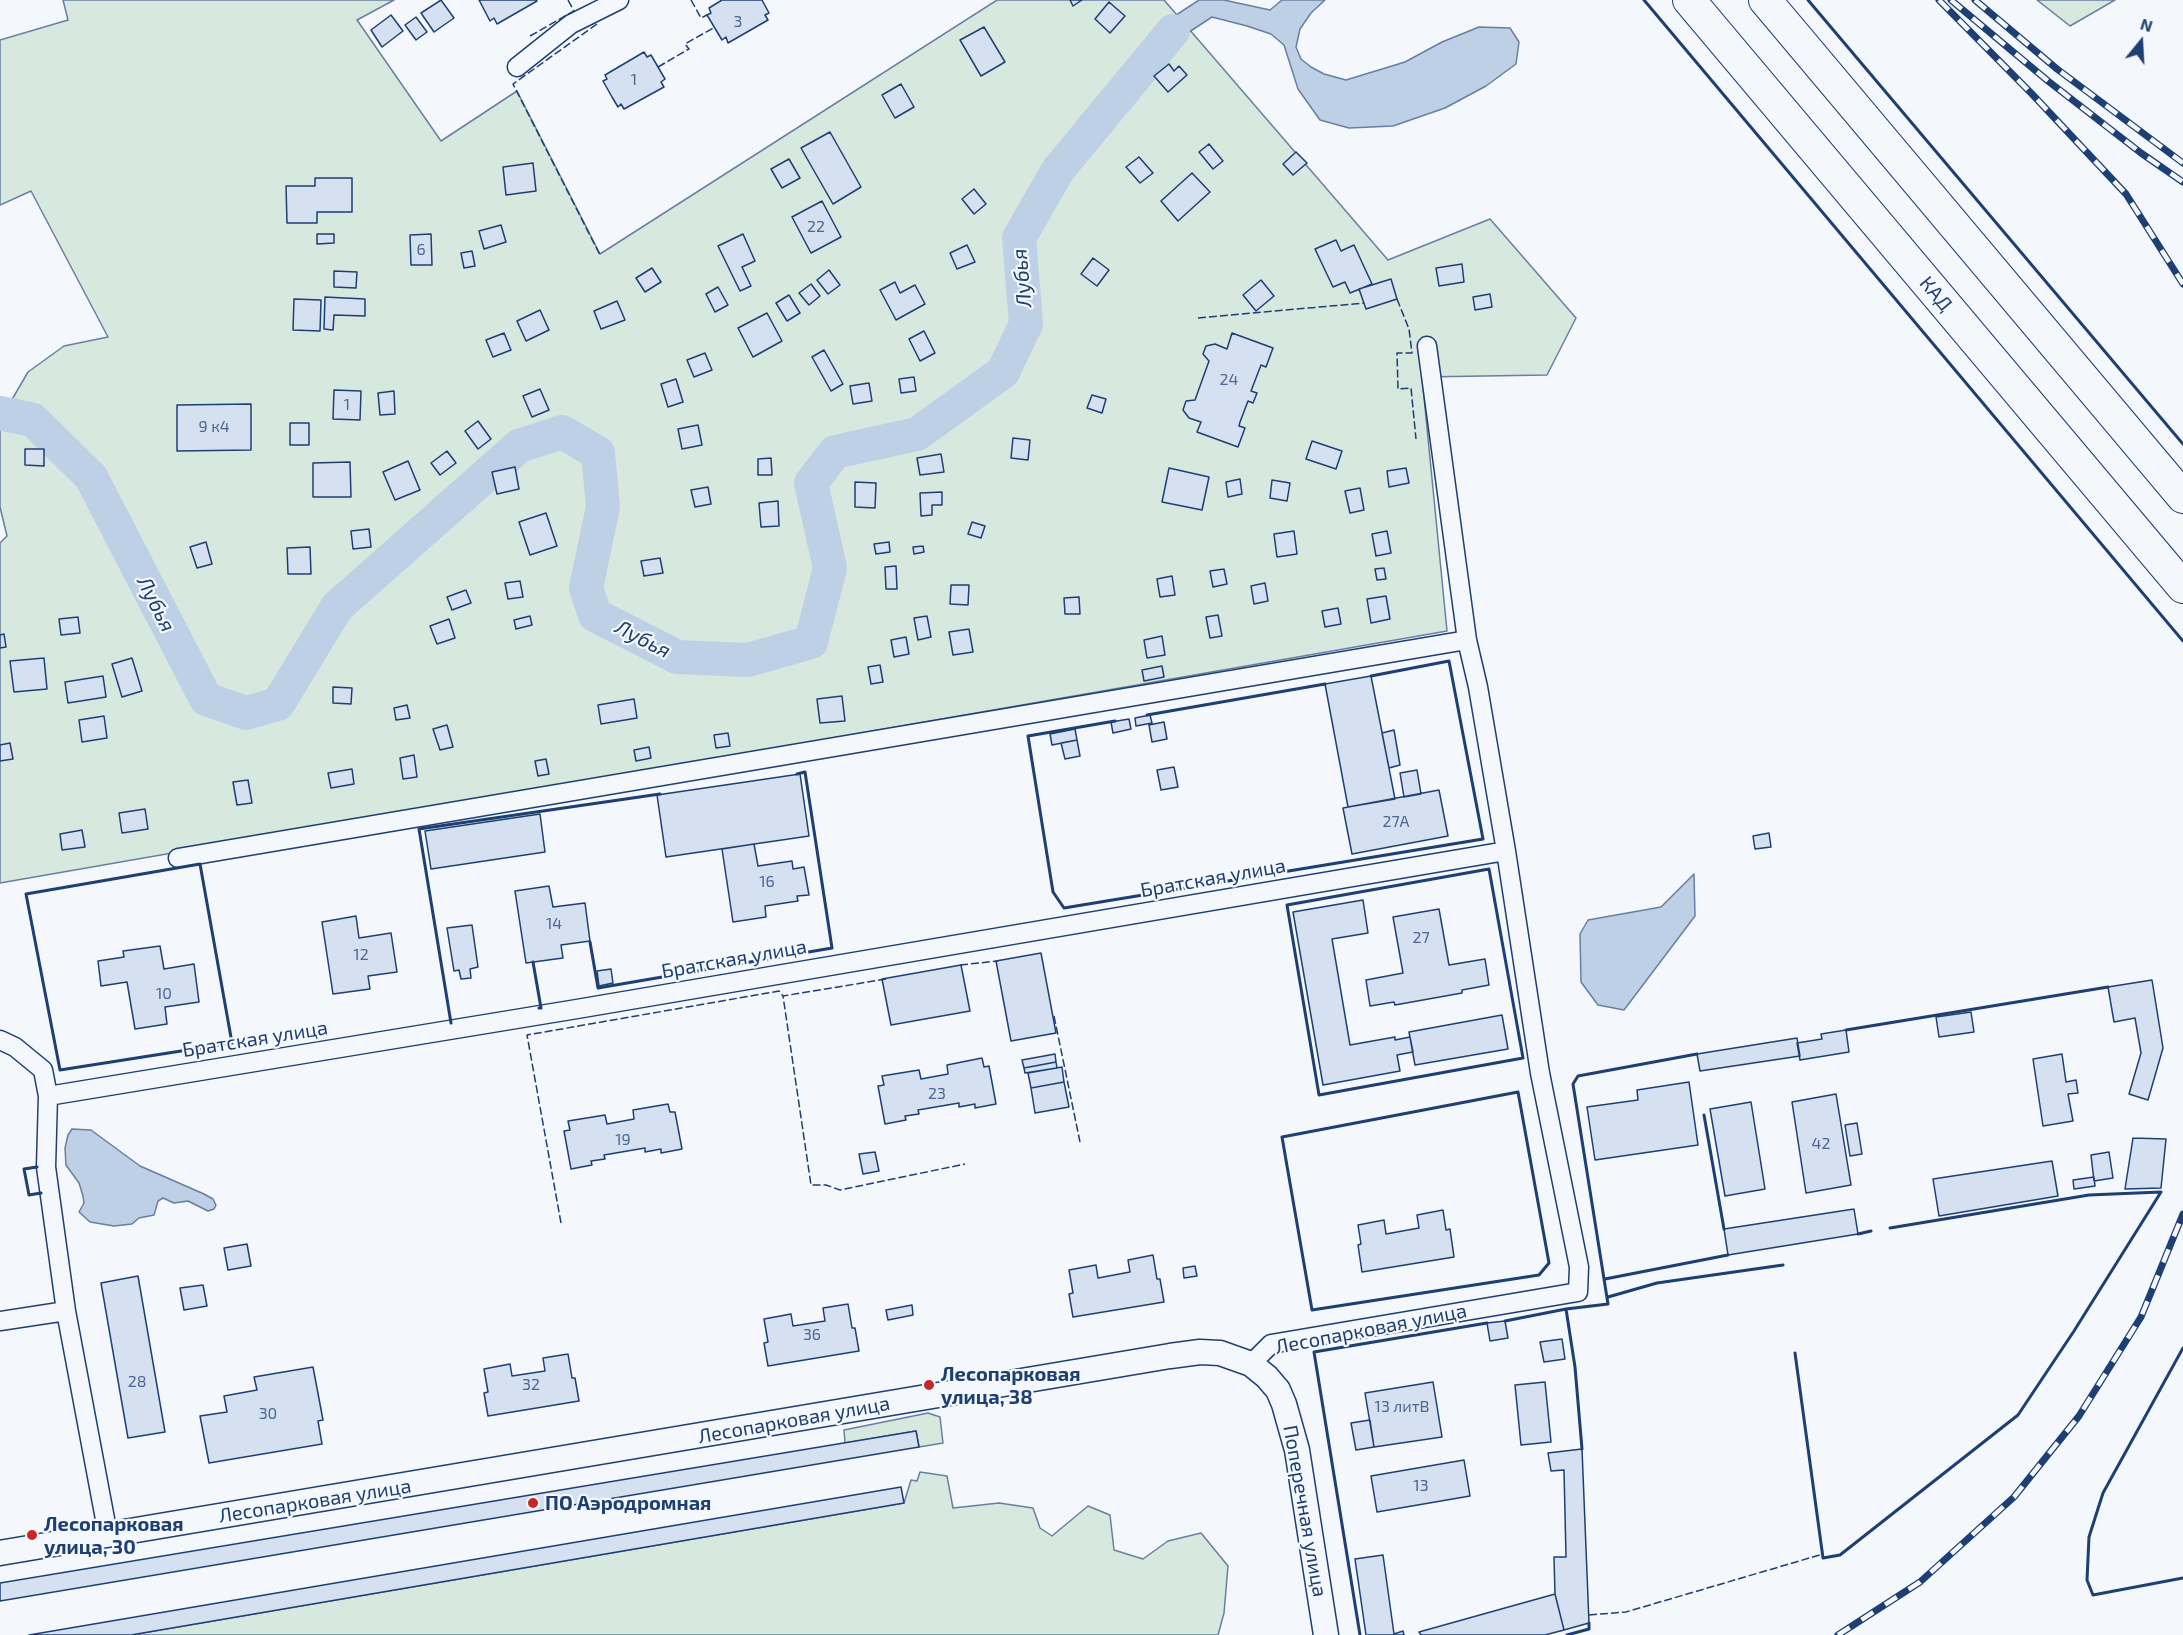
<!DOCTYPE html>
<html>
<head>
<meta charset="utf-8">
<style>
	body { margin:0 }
	#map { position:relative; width:2183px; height:1635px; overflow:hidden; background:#f4f7fb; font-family:"Exo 2",sans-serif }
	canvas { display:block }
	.north { position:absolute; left:2111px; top:12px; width:60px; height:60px; -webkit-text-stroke:4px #f4f7fb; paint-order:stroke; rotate:18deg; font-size:16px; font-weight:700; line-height:24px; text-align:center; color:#1d3f73 }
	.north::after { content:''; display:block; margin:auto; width:21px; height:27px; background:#1d3f73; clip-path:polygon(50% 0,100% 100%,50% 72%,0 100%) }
</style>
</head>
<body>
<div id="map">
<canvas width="2183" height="1635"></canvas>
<div class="north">N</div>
</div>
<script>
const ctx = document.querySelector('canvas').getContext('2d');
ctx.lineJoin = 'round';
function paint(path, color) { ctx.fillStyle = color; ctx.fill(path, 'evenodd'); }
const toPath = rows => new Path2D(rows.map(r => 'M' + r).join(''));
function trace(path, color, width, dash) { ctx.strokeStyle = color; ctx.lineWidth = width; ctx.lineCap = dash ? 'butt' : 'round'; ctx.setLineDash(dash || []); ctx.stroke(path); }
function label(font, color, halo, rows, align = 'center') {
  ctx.font = font + ' "Exo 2",sans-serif'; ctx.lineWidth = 4.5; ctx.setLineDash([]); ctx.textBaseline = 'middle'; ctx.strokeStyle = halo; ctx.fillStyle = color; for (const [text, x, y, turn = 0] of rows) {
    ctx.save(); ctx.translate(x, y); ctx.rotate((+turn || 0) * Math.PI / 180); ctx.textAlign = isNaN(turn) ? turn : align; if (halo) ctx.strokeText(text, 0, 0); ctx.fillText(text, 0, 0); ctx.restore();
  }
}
const green = toPath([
	[63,0,394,0,357,20,441,141,517,91,600,254,997,0,1164,0,1388,260,1490,219,1576,318,1547,375,1422,377,1447,631,0,883,0,543,7,536,0,507,0,420,28,372,64,346,108,337,31,191,0,205,0,40,68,20,63,0],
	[2037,0,2115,0,2070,26,2037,0],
	[928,1413,940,1417,943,1443,919,1447,916,1431,845,1443,844,1430,928,1413],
	[920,1472,947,1476,953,1508,999,1503,1033,1508,1040,1528,1052,1536,1088,1506,1110,1515,1114,1550,1143,1559,1168,1541,1201,1533,1228,1566,1224,1613,1218,1635,131,1635,904,1503,911,1480,917,1481,920,1472]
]);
paint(green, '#d7e8df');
trace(green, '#687fa3', 1.5);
const water = toPath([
	[1199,0,1224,0,1270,10,1282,0,1325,0,1311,13,1300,29,1296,47,1301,59,1311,67,1324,74,1346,80,1405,62,1442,42,1479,27,1510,28,1519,42,1516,64,1486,86,1445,108,1393,126,1349,128,1320,120,1298,89,1284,45,1271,34,1247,26,1212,17,1183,36,1151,73,1137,63,1167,21,1199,0],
	[1694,874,1695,916,1624,1010,1598,1005,1581,982,1580,934,1588,920,1661,907,1694,874],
	[72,1129,91,1130,140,1166,204,1194,213,1199,216,1205,214,1209,208,1211,188,1201,174,1203,163,1198,158,1201,154,1215,139,1218,132,1224,114,1226,90,1222,79,1212,84,1203,83,1196,79,1183,66,1165,65,1148,68,1135,72,1129]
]);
paint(water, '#bed0e5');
trace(water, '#687fa3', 1.5);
trace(toPath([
	[0,413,33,420,91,477,206,699,246,713,278,704,337,607,519,446,562,432,598,453,603,507,586,588,595,615,677,657,748,660,811,642,830,568,811,483,835,452,917,434,1003,372,1026,324,1019,238,1058,170,1173,31]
]), '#bed0e5', 34);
const building = toPath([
	[441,0,454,18,434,32,421,13,441,0],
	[479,0,536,0,537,1,497,24,494,18,490,21,479,0],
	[722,0,762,0,769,13,765,15,768,20,728,43,726,37,722,40,707,15,711,13,709,8,722,0],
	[1070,0,1082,0,1073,6,1070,0],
	[1109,2,1125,16,1110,33,1095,19,1109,2],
	[391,15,403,31,382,47,371,30,391,15],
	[416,17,427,32,416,40,405,25,416,17],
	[984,27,1005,62,981,76,960,40,984,27],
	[644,52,647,57,651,55,665,79,661,82,664,87,624,109,621,104,618,107,612,97,603,81,607,79,605,75,644,52],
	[1169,64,1174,71,1179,66,1187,75,1168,92,1154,76,1169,64],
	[901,84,914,107,895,118,882,95,901,84],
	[830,132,861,187,833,204,801,148,830,132],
	[1209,144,1223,161,1213,169,1199,152,1209,144],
	[1296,152,1307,163,1293,175,1283,164,1296,152],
	[1139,157,1153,173,1140,183,1126,167,1139,157],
	[789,159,800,178,782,188,771,169,789,159],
	[533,163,536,191,506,195,503,167,533,163],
	[1192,173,1210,192,1178,221,1161,201,1192,173],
	[315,178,352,178,352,212,317,212,317,223,287,223,286,186,315,186,315,178],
	[974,189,986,204,974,214,962,199,974,189],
	[822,201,841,237,811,253,792,217,822,201],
	[501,225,506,242,484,249,479,231,501,225],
	[317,234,334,234,334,243,317,244,317,234],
	[431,234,432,265,411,265,410,235,431,234],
	[743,234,755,261,742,267,751,286,740,291,718,246,743,234],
	[1336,240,1341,251,1354,245,1372,284,1350,293,1345,282,1333,287,1315,249,1336,240],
	[967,245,975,262,957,269,950,253,967,245],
	[472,251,475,266,464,268,461,253,472,251],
	[1093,258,1109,270,1097,286,1081,274,1093,258],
	[1462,264,1464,282,1439,286,1436,268,1462,264],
	[652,268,661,282,645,292,636,278,652,268],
	[829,270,840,285,828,294,817,280,829,270],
	[334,271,357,272,356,288,334,287,334,271],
	[1391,279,1397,299,1366,309,1359,289,1391,279],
	[1261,280,1274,296,1256,311,1243,295,1261,280],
	[895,282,900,293,915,285,925,304,896,320,880,290,895,282],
	[811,284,820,296,809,305,799,293,811,284],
	[718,287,728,305,715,312,706,294,718,287],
	[1490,294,1492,307,1475,310,1473,297,1490,294],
	[789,295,800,313,787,321,776,303,789,295],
	[325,297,365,299,365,316,334,315,333,330,324,329,325,297],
	[294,299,321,300,320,331,293,330,294,299],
	[617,301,625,320,601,329,594,311,617,301],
	[540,310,549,330,526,341,517,321,540,310],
	[767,313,782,341,753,357,738,328,767,313],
	[924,331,935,353,920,361,909,339,924,331],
	[504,333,511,350,493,357,486,340,504,333],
	[1232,333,1273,348,1266,367,1261,365,1251,391,1257,393,1253,403,1248,401,1240,422,1239,426,1245,428,1238,447,1197,432,1201,422,1189,418,1183,410,1186,401,1195,400,1209,361,1203,354,1206,346,1215,344,1227,349,1232,333],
	[824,350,843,384,831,391,812,357,824,350],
	[705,353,712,370,694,377,687,360,705,353],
	[914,377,916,391,901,393,899,379,914,377],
	[676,379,683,402,668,407,661,384,676,379],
	[869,383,872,401,853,404,850,386,869,383],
	[540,389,549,410,532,417,523,396,540,389],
	[334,390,361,391,360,420,333,419,334,390],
	[394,391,395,414,380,415,378,393,394,391],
	[1092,395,1106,399,1102,413,1087,408,1092,395],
	[251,404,251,450,177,451,177,405,251,404],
	[478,421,491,439,478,449,465,431,478,421],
	[290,423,309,423,309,445,290,445,290,423],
	[698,425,702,445,682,449,678,429,698,425],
	[1013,438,1030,440,1028,460,1011,458,1013,438],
	[1312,441,1342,451,1336,469,1306,459,1312,441],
	[25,449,44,449,44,466,25,465,25,449],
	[447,451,456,463,440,475,431,463,447,451],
	[941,454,944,472,920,475,917,458,941,454],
	[771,458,772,475,758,475,758,459,771,458],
	[408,461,420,490,395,500,383,472,408,461],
	[350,462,351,497,313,497,313,463,350,462],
	[515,467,519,489,497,494,492,472,515,467],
	[1169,468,1209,477,1202,510,1162,502,1169,468],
	[1406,468,1409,483,1389,487,1387,471,1406,468],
	[1240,479,1242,494,1228,497,1226,482,1240,479],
	[1272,480,1290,483,1287,501,1270,498,1272,480],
	[855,482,876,483,875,508,855,507,855,482],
	[708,487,711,504,695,507,691,490,708,487],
	[1360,488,1364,510,1350,513,1345,491,1360,488],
	[942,492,942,505,932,505,932,515,921,516,920,493,942,492],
	[778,501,779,526,761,527,759,503,778,501],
	[546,513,557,546,530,555,519,522,546,513],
	[972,522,985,526,981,538,968,534,972,522],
	[369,529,371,547,353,549,351,531,369,529],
	[1294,531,1297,554,1277,557,1274,534,1294,531],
	[1387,531,1391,553,1376,556,1372,534,1387,531],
	[206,542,212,564,197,568,190,547,206,542],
	[889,542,890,552,876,554,874,544,889,542],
	[923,546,924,552,914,554,913,547,923,546],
	[310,547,311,574,288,574,287,548,310,547],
	[660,558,663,573,644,576,641,561,660,558],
	[896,566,897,589,886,589,885,567,896,566],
	[1384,568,1386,579,1377,580,1375,569,1384,568],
	[1224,569,1227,584,1213,587,1210,571,1224,569],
	[1172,576,1175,595,1160,597,1157,579,1172,576],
	[520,581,523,597,508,599,505,583,520,581],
	[1265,583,1268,601,1254,604,1251,586,1265,583],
	[951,585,969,585,968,605,950,604,951,585],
	[466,590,471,603,452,610,447,597,466,590],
	[1386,596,1390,619,1371,623,1367,599,1386,596],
	[1079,597,1080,614,1065,614,1064,598,1079,597],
	[1338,608,1341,624,1325,627,1322,611,1338,608],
	[1218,615,1222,636,1210,638,1206,617,1218,615],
	[530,616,532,625,516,629,514,620,530,616],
	[927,616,931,637,918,640,914,618,927,616],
	[78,617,80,633,61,635,59,619,78,617],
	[449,619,455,638,437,644,430,626,449,619],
	[969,629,973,652,953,655,949,632,969,629],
	[4,634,6,647,0,648,0,635,4,634],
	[1162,636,1165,655,1147,658,1144,640,1162,636],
	[906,637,909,654,894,657,891,640,906,637],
	[44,658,47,689,14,692,10,661,44,658],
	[132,658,142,691,122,697,112,664,132,658],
	[880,665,883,682,871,684,868,667,880,665],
	[1162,666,1164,677,1144,681,1142,670,1162,666],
	[103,676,106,697,68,703,65,682,103,676],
	[1371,676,1395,799,1348,807,1325,684,1371,676],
	[333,687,352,688,351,704,333,703,333,687],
	[842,696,845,721,820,723,817,699,842,696],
	[634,699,637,718,601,724,598,705,634,699],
	[407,705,410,718,396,720,394,708,407,705],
	[1150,715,1152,723,1136,726,1135,718,1150,715],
	[104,716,107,738,82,742,79,720,104,716],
	[1129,719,1131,729,1113,733,1111,722,1129,719],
	[1164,722,1167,739,1152,742,1149,725,1164,722],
	[447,725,453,747,440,750,433,729,447,725],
	[1075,729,1077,740,1052,745,1050,734,1075,729],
	[1394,730,1400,765,1389,768,1382,733,1394,730],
	[728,733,730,746,716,748,714,735,728,733],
	[1077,740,1080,756,1065,759,1061,743,1077,740],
	[10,743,13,759,0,761,0,745,10,743],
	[649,747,651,758,636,761,634,750,649,747],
	[414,755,417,777,403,779,400,758,414,755],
	[546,759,549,774,538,776,535,761,546,759],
	[1174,767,1178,787,1161,790,1157,770,1174,767],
	[352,769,354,784,331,788,328,773,352,769],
	[1417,770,1421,794,1404,797,1400,773,1417,770],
	[800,774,809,836,666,857,657,795,800,774],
	[248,780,252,803,237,805,233,782,248,780],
	[1439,790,1448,836,1352,854,1343,808,1439,790],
	[145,809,148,829,122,833,119,813,145,809],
	[540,814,545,852,431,869,425,831,540,814],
	[82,830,85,847,62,850,60,834,82,830],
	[1769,833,1771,847,1755,849,1753,836,1769,833],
	[754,844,758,866,792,861,793,869,804,867,809,895,797,896,798,901,765,906,766,917,733,922,722,849,754,844],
	[549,886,553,907,585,903,590,941,561,945,563,958,526,963,515,891,549,886],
	[1363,900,1368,933,1332,939,1350,1045,1395,1037,1395,1040,1410,1037,1413,1052,1397,1055,1400,1071,1323,1085,1293,912,1363,900],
	[1439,909,1449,965,1485,959,1489,985,1462,990,1462,993,1395,1005,1394,1002,1370,1006,1366,980,1403,973,1393,917,1439,909],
	[356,916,359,938,391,933,397,972,368,976,370,989,333,994,322,922,356,916],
	[472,925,478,967,470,969,471,978,461,979,459,970,454,971,447,928,472,925],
	[160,946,164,969,194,964,199,1002,165,1007,167,1024,135,1029,127,982,101,986,98,961,124,957,123,951,160,946],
	[1041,953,1056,1033,1011,1041,996,961,1041,953],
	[961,965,970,1011,891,1025,882,979,961,965],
	[611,969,613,983,599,986,597,971,611,969],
	[2152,980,2163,1048,2148,1100,2129,1094,2141,1053,2135,1018,2114,1022,2108,987,2152,980],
	[1971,1012,1974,1032,1939,1037,1936,1017,1971,1012],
	[1502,1015,1508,1049,1415,1065,1409,1032,1502,1015],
	[1846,1030,1849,1052,1800,1060,1797,1043,1822,1039,1821,1034,1846,1030],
	[1797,1038,1800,1056,1700,1071,1697,1054,1797,1038],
	[1055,1054,1056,1062,1024,1068,1022,1060,1055,1054],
	[2062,1054,2066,1082,2076,1080,2078,1093,2068,1094,2073,1121,2043,1126,2033,1059,2062,1054],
	[982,1058,984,1067,989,1066,996,1104,975,1108,975,1104,959,1107,959,1103,918,1110,919,1114,905,1116,906,1120,885,1124,878,1086,884,1085,882,1076,919,1070,921,1079,948,1074,947,1065,982,1058],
	[1056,1062,1057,1068,1025,1073,1024,1068,1056,1062],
	[1062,1067,1064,1082,1031,1088,1028,1073,1062,1067],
	[1064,1082,1069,1107,1035,1113,1031,1088,1064,1082],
	[1689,1082,1698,1145,1595,1160,1587,1107,1638,1100,1637,1090,1689,1082],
	[1836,1094,1851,1185,1806,1193,1792,1102,1836,1094],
	[1751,1102,1765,1189,1725,1196,1710,1109,1751,1102],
	[668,1104,670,1112,675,1112,682,1149,661,1153,661,1149,645,1152,645,1148,604,1155,605,1159,591,1161,592,1165,571,1169,564,1131,570,1130,568,1121,605,1115,607,1124,634,1119,633,1110,668,1104],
	[1857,1123,1862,1154,1850,1156,1845,1125,1857,1123],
	[2133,1138,2166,1139,2161,1188,2125,1189,2133,1138],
	[875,1152,879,1171,863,1174,859,1154,875,1152],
	[2109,1152,2113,1178,2094,1181,2091,1155,2109,1152],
	[2052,1161,2058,1196,1939,1216,1933,1179,2052,1161],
	[2094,1177,2095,1186,2074,1189,2073,1180,2094,1177],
	[1854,1209,1858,1234,1728,1255,1724,1229,1854,1209],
	[1443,1210,1446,1230,1450,1229,1454,1257,1362,1272,1358,1245,1361,1244,1358,1225,1384,1220,1386,1234,1419,1228,1417,1215,1443,1210],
	[247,1244,251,1266,228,1270,224,1248,247,1244],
	[1153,1255,1157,1279,1160,1279,1164,1302,1073,1317,1069,1294,1073,1293,1069,1270,1096,1265,1098,1278,1130,1272,1128,1260,1153,1255],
	[1195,1266,1197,1276,1184,1278,1183,1268,1195,1266],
	[138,1276,165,1432,128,1438,101,1283,138,1276],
	[203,1285,207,1306,184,1310,180,1288,203,1285],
	[848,1304,852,1328,855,1328,859,1351,768,1366,764,1343,768,1342,764,1319,791,1314,793,1326,825,1321,823,1308,848,1304],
	[912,1305,913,1315,888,1320,886,1310,912,1305],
	[1505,1321,1508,1338,1490,1341,1487,1323,1505,1321],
	[1562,1339,1565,1359,1544,1362,1540,1342,1562,1339],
	[568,1354,572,1378,575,1378,579,1401,488,1416,484,1393,488,1392,484,1369,510,1364,512,1376,545,1371,543,1358,568,1354],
	[313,1367,323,1420,318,1421,322,1444,209,1463,200,1416,227,1412,224,1396,257,1390,254,1377,313,1367],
	[1433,1382,1442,1437,1374,1447,1365,1393,1433,1382],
	[1545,1382,1551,1442,1521,1445,1515,1385,1545,1382],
	[1370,1420,1374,1447,1356,1450,1351,1423,1370,1420],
	[916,1431,919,1447,0,1601,0,1583,916,1431],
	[1582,1449,1589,1623,1564,1630,1555,1594,1554,1557,1566,1557,1564,1470,1551,1471,1548,1453,1582,1449],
	[1464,1460,1470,1496,1377,1512,1371,1476,1464,1460],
	[901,1487,904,1503,131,1635,29,1635,901,1487],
	[1383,1555,1394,1634,1403,1631,1404,1635,1366,1635,1355,1559,1383,1555],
	[1555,1594,1564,1630,1545,1635,1421,1635,1419,1632,1555,1594]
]);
paint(building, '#d5e0f0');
trace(building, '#1d3f73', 1.5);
const street = toPath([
	[517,67,571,24,619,0],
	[178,858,1467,640],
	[0,1040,15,1047,43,1070,48,1096,46,1167,66,1311,108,1535],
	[48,1096,577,1009,1506,851],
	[0,1321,66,1311],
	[1251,1364,1271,1344,1578,1292,1579,1267,1540,1073,1506,851,1478,687,1467,640,1427,346]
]);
const secondary = toPath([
	[0,1553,1170,1356,1200,1352,1220,1353,1251,1364,1267,1377,1278,1390,1284,1404,1297,1450,1326,1635]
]);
const highway = toPath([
	[1689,0,2183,587],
	[1765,0,2183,497]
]);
trace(street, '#1d3f73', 21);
trace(secondary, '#1d3f73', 27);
trace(highway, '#1d3f73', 34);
trace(street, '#f4f7fb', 18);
trace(secondary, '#f4f7fb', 24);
trace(highway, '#f4f7fb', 32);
const rail = toPath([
	[1939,0,2032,94,2126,194,2183,284],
	[1951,0,2048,81,2141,153,2183,182],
	[1975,0,2057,69,2183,163],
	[1838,1635,1920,1582,2014,1497,2079,1416,2141,1317,2183,1214]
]);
trace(rail, '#1d3f73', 7);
trace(rail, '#f4f7fb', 4.5, [14]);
trace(toPath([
	[691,0,701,18,707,15],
	[597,24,513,84,600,255],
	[530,36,574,11,568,0],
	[658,67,689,49,685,44,715,27],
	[1397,299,1409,329,1412,353,1397,353,1398,389,1411,388,1416,439],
	[1198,318,1364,303],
	[960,965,998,961],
	[886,979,783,996,811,1185,826,1185,840,1190,965,1164],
	[1054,1016,1080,1142],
	[561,1223,527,1035,779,991,783,996],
	[1589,1615,1626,1612,1823,1554]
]), '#1d3f73', 1.5, [8, 3]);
trace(toPath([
	[1644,0,2183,641],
	[1808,0,2183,444],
	[1147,715,1325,684],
	[1115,721,1028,736,1053,892,1064,908,1483,839,1449,661,1371,676],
	[200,864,232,1043,60,1070,26,894,200,864],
	[1489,869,1523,1058,1319,1095,1287,905,1489,869],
	[590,942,598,988,832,948,805,772,797,774],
	[533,962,541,1008,539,1008],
	[451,1023,419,829,660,794],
	[1846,1030,2108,987],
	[1518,1092,1549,1263,1539,1275,1312,1310,1282,1137,1518,1092],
	[1704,1115,1724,1229],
	[37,1167,24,1169,29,1195,41,1193],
	[1858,1234,1871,1231],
	[1605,1279,1728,1255],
	[1608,1297,1657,1283,1783,1265],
	[1566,1309,1608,1304,1573,1084,1578,1076,1697,1054],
	[1505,1321,1566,1309,1575,1367,1582,1449],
	[2183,1348,2103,1493,2089,1537,2087,1580,2093,1595,2183,1578],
	[1795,1353,1823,1558,1840,1555,2018,1415,2074,1331,2161,1192,2089,1195,1890,1228],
	[1360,1635,1314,1352,1487,1323],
	[1567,1635,1589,1629,1589,1623]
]), '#1d3f73', 3);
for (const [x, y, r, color] of [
	[929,1385,6,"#c62828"],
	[533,1503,6,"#c62828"],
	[32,1535,6,"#c62828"]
]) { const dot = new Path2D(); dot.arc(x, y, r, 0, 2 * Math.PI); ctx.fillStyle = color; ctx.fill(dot); trace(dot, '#f4f7fb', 2); }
label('16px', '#4b6792', null, [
	["3",738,22],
	["1",634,80],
	["22",816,227],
	["6",421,250],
	["24",1229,380],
	["1",347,405],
	["9 к4",214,427],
	["27А",1396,822],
	["16",767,882],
	["14",554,924],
	["27",1421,938],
	["12",361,955],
	["10",164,994],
	["23",937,1094],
	["19",623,1140],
	["42",1821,1144],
	["36",812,1335],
	["28",137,1382],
	["32",531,1385],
	["13 литВ",1402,1407],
	["30",268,1414],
	["13",1421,1486]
]);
label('20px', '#1d3f73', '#f4f7fb', [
	["КАД",1936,294,50],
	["Братская улица",1213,878,-10],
	["Братская улица",734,959,-10],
	["Братская улица",255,1039,-9],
	["Лесопарковая улица",1371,1329,-11],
	["Лесопарковая улица",794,1420,-10],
	["Лесопарковая улица",315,1501,-9],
	["Поперечная улица",1305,1511,80]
]);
label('bold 20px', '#1d3f73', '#f4f7fb', [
	["Лесопарковая",941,1374],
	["улица, 38",941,1397],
	["ПО Аэродромная",545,1503],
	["Лесопарковая",44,1524],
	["улица, 30",44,1547]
], 'left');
label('italic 21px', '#1d3f73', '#f4f7fb', [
	["Лубья",1022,278,-95],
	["Лубья",156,604,63],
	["Лубья",643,639,27]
]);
</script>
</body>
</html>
